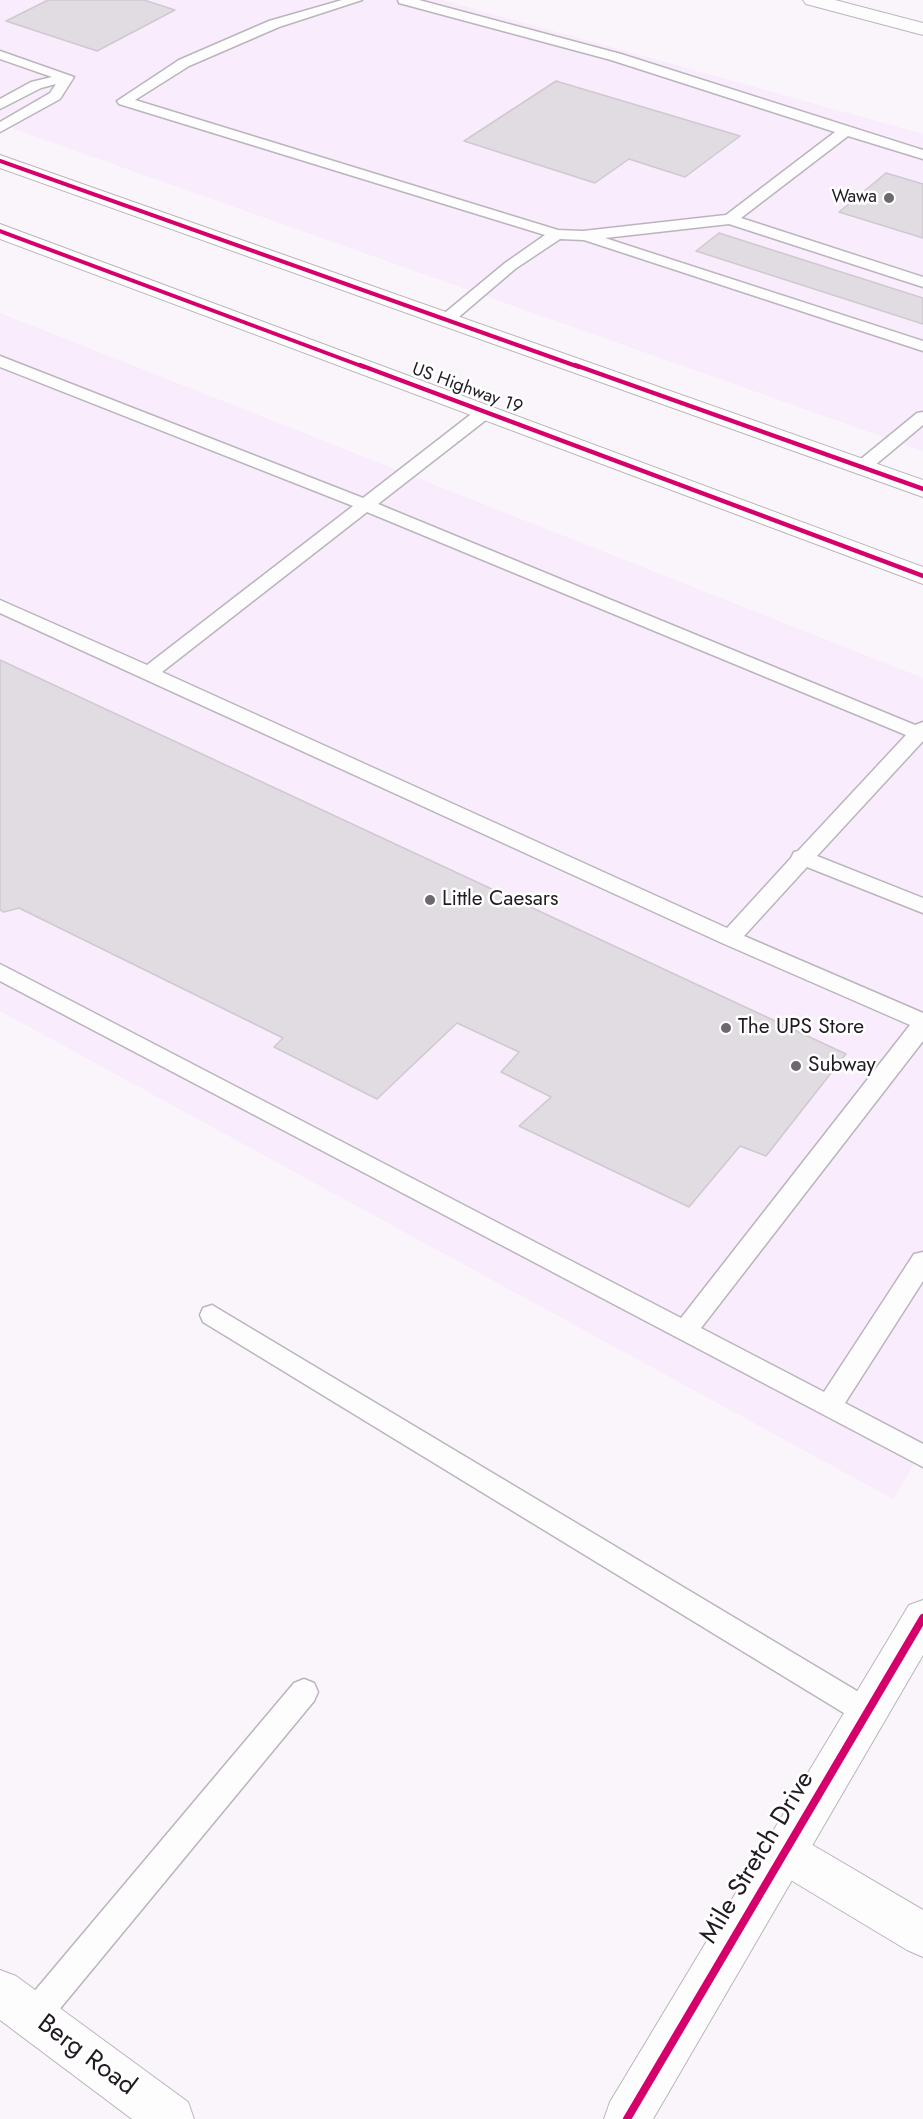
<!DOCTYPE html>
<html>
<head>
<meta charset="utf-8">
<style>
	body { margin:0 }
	canvas { display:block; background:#faf4fb }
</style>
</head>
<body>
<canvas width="923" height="2119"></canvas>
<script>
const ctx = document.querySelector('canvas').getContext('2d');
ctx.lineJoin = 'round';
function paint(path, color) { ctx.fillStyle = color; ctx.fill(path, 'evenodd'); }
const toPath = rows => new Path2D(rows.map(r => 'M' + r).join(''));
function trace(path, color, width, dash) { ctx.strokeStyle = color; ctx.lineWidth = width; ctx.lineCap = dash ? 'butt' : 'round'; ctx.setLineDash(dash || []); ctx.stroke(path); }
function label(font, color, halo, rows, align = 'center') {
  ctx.font = font + ' Jost,sans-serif'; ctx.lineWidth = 5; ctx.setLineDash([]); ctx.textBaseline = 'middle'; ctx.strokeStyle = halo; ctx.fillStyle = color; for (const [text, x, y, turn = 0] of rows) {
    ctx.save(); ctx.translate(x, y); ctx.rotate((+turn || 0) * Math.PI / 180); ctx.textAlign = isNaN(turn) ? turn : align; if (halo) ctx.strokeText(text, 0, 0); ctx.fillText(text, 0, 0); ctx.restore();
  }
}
paint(toPath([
	[0,0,442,0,923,134,923,451,0,124],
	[0,313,923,678,923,1449,893,1499,0,1011]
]), '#f9ecfc');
const building = toPath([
	[48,0,144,0,175,10,97,51,6,21,48,0],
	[556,81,740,136,685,177,629,159,595,183,464,141,556,81],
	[886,173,923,184,923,238,839,212,886,173],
	[719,233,923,298,923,324,696,251,719,233],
	[0,660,846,1054,766,1156,740,1146,689,1207,519,1126,551,1097,501,1072,519,1052,457,1023,377,1099,274,1047,283,1038,19,908,4,912,0,910,0,660]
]);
paint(building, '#e1dbe2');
trace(building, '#cfc9d0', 1.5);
const lane = toPath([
	[342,0,362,0,279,27,189,66,135,100,558,230,583,231,726,215,835,132,611,60,399,3,398,0,419,0,621,54,923,150,923,159,848,136,741,218,923,277,923,287,729,224,605,238,923,341,923,351,584,240,560,239,515,269,453,322,441,322,439,319,441,316,505,263,545,235,119,104,117,101,179,60,269,21,342,0],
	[0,51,74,77,60,99,0,132,0,122,50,93,56,84,41,88,0,109,0,99,31,82,52,77,0,59,0,51],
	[0,356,363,498,479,408,491,408,493,412,491,416,378,504,915,725,923,722,923,741,817,856,923,898,923,913,807,867,744,936,923,1013,923,1041,701,1328,824,1392,914,1254,923,1252,923,1281,845,1403,923,1444,923,1467,0,981,0,964,681,1318,910,1025,722,943,0,613,0,600,147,665,353,506,0,367,0,356],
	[367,512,906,735,798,851,794,852,791,858,727,928,162,672,367,512],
	[923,412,923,425,868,471,856,471,853,467,856,463,917,413,923,412],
	[212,1305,877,1703,881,1712,877,1721,867,1725,857,1721,203,1322,200,1315,203,1308,212,1305],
	[304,1679,314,1683,318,1692,314,1701,44,2028,33,2032,22,2028,17,2017,22,2006,294,1683,304,1679]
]);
const street = toPath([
	[803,0,835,0,923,23,923,35,806,4,803,0],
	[784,1831,799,1837,923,1910,923,1957,907,1950,769,1867,762,1852,769,1837,784,1831],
	[0,1970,16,1976,188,2102,194,2119,132,2119,0,2020,0,1970]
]);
const secondary = toPath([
	[923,1600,923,1655,653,2119,604,2119,610,2102,909,1605,923,1600]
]);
const highway = toPath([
	[0,155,923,480,923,497,0,168,0,155],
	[0,224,923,567,923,584,0,239,0,224]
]);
trace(lane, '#bab5bc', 3);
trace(street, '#bab5bc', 2);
trace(secondary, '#bab5bc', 2);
trace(highway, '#bab5bc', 2);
paint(lane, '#fefdfe');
paint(street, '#fefdfe');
paint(secondary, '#fefdfe');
paint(highway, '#fefdfe');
trace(toPath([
	[0,161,579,367],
	[0,231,364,367]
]), '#d6006c', 4);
trace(toPath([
	[360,365,923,576],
	[575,365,923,489]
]), '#d6006c', 4.5);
trace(toPath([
	[627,2119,923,1618]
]), '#d6006c', 8);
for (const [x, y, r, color] of [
	[889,198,6,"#6d676e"],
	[430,900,6,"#6d676e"],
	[726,1028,6,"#6d676e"],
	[796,1066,6,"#6d676e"]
]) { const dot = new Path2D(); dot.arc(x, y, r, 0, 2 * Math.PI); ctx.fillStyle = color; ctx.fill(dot); trace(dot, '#fff', 2); }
label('18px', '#211b22', '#fff', [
	["Wawa",877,198]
], 'right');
label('18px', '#211b22', '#fff', [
	["US Highway 19",467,389,20]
]);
label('21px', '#211b22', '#fff', [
	["Little Caesars",442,900],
	["The UPS Store",738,1028],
	["Subway",808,1066]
], 'left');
label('26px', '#211b22', '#fff', [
	["Mile Stretch Drive",758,1858,-59],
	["Berg Road",86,2056,37]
]);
</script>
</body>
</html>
